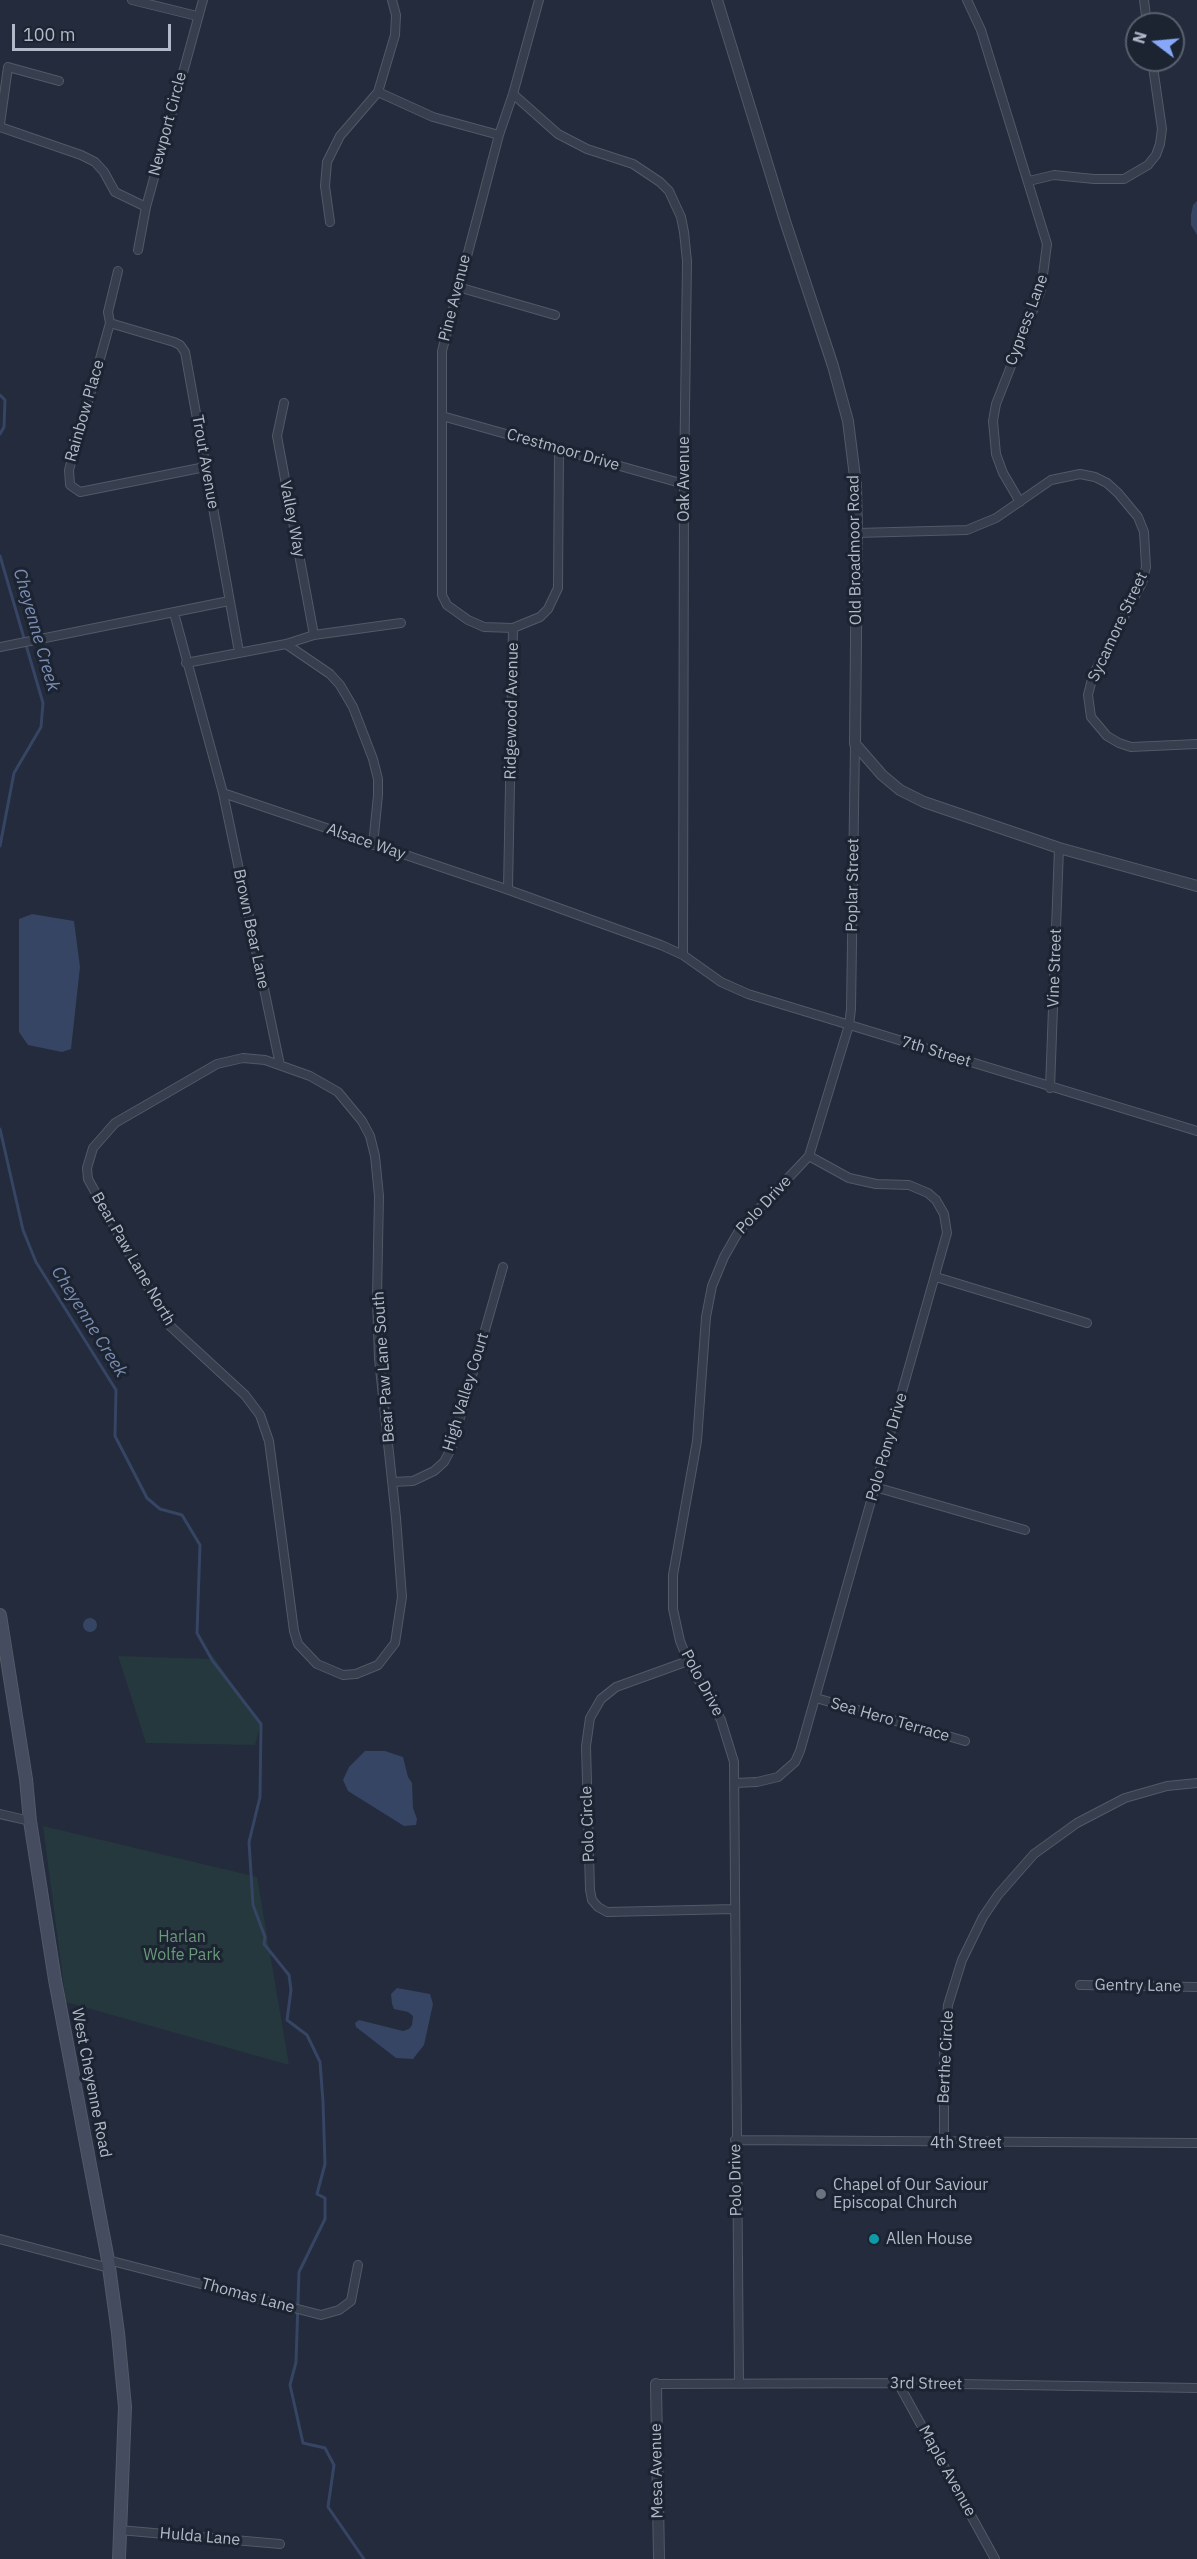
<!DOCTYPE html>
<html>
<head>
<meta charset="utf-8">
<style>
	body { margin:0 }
	#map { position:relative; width:1197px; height:2559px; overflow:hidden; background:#232b3c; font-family:"IBM Plex Sans",sans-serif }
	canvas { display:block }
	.north { position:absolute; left:1125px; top:12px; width:60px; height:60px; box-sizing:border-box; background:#1c2331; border:2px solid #585f6d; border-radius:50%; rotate:286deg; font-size:16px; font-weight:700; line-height:24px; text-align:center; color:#b2b9c8 }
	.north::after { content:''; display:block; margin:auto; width:21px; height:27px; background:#87a8f9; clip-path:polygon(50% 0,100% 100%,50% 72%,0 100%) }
	.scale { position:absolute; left:12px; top:24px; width:159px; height:27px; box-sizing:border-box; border:3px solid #b2b9c8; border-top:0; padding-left:8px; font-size:18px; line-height:21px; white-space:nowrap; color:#b2b9c8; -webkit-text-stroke:4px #1c2331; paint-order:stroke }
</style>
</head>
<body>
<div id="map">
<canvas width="1197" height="2559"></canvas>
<div class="north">N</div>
<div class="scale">100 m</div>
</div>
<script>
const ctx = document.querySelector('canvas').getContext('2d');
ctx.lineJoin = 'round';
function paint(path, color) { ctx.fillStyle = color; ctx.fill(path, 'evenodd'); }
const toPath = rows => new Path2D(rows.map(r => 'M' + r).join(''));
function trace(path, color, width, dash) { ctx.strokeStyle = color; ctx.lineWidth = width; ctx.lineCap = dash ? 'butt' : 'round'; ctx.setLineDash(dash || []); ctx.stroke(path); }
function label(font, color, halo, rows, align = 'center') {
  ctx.font = font + ' "IBM Plex Sans",sans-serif'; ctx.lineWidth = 6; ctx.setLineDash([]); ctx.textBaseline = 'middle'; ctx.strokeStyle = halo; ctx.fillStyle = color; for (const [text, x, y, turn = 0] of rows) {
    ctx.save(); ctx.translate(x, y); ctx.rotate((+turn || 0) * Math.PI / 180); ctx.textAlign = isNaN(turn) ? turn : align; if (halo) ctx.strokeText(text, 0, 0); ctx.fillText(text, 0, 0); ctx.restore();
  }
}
paint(toPath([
	[197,1634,261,1724,255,1745,146,1743,118,1656,211,1659],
	[43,1826,257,1877,289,2065,66,2002]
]), '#25383d');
paint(toPath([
	[1197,201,1197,235,1191,225,1191,215,1193,205],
	[32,914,74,921,80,967,71,1049,62,1052,28,1045,19,1032,19,919],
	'83 1625a7 7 0 1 1 14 0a7 7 0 1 1-14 0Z',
	[365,1751,385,1751,403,1757,408,1777,412,1783,413,1808,417,1819,416,1825,404,1826,348,1791,343,1780,349,1767],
	[397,1988,430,1994,433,2004,424,2045,413,2059,396,2058,356,2027,355,2023,359,2020,403,2031,409,2029,412,2025,413,2016,408,2012,394,2009,392,2004,391,1994]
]), '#364563');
trace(toPath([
	[0,395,5,400,4,427,0,434],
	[0,556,43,703,41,727,14,773,0,846],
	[0,1129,23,1230,36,1262,116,1390,115,1436,147,1498,160,1509,182,1515,200,1545,197,1633,212,1660,261,1724,260,1797,249,1842,253,1905,265,1937,264,1944,289,1975,291,1990,287,2020,307,2035,320,2062,323,2102,325,2164,317,2194,325,2198,325,2219,299,2272,296,2362,290,2385,303,2443,325,2448,334,2465,328,2507,364,2559]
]), '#364563', 3);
const minor = toPath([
	[132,0,197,16],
	[967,0,981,30,1047,244,1041,290,996,404,993,421,996,454,1003,473,1020,502],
	[1144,0,1147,24],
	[378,92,433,117,499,135],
	[513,94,558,134,587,149,633,164,660,182,669,191,681,217,684,232,687,261,684,484,683,955],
	[0,124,8,67,59,81],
	[0,127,81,155,95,162,104,172,115,192,146,207],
	[1029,181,1054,175,1094,179,1124,179,1148,165,1156,155,1160,144,1162,129,1152,60],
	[330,222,325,186,327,162,340,136,378,92,395,35,396,15,392,0],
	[138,250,146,207,203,0],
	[118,271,108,312,110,323,69,470,70,485,80,492,205,467],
	[458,287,555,315],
	[110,323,174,342,180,345,185,352,239,652],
	[284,403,277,436,314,635],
	[442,416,684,484],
	[857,533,967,530,996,518,1051,480,1080,474,1095,477,1107,483,1118,493,1138,517,1144,532,1146,567,1142,583,1093,675,1088,695,1091,717,1107,736,1119,743,1131,747,1197,744],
	[174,613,223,793,506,889,661,945,683,955,721,982,748,994,1197,1131],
	[513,628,484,627,468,620,447,605,442,595,442,351,499,135,513,94,539,0],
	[286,644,314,635,401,623],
	[0,647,229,601],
	[186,663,286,644,330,674,340,685,353,707,373,759,378,779,378,795,373,845],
	[223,793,280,1065],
	[508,889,513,628,540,617,548,609,558,588,559,449],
	[243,1058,265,1060,310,1076,338,1092,362,1121,370,1136,375,1156,379,1196,377,1298,379,1359,396,1518,402,1597,395,1643,378,1665,356,1674,343,1675,317,1664,298,1644,294,1631,269,1441,260,1415,245,1395,169,1325,88,1179,87,1168,93,1148,115,1123,217,1064,243,1058],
	[1050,1088,1059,848],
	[936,1277,1087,1323],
	[393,1482,413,1481,434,1471,444,1462,451,1449,503,1267],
	[875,1487,1025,1530],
	[688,1661,616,1687,601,1699,590,1718,586,1746,590,1890,592,1900,598,1907,607,1912,735,1909],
	[816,1698,965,1741],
	[735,1783,757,1782,778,1777,795,1762,800,1751,947,1233,944,1214,936,1200,928,1193,909,1185,876,1184,849,1178,809,1156],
	[0,1814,30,1821],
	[1080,1985,1197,1987],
	[735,2140,1197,2143],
	[944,2143,944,2051,948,2005,962,1960,983,1917,998,1895,1034,1854,1077,1823,1125,1798,1167,1786,1197,1783],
	[0,2239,109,2268],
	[108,2260,321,2315,339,2310,351,2301,358,2265],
	[898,2383,995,2559],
	[656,2384,898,2383,1197,2388],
	[739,2384,734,1762,721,1720,688,1661,680,1641,673,1609,673,1575,697,1441,706,1317,712,1286,724,1257,740,1229,809,1156,849,1025,851,1009,855,744],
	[119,2530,280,2544]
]);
const tertiary = toPath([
	[717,0,785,221,833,366,848,421,856,485,857,533,855,744,882,775,900,790,924,802,1059,848,1197,886],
	[656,2384,659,2559]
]);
const secondary = toPath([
	[0,1615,26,1779,30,1821,55,1980,108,2260,118,2333,125,2407,119,2559]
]);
trace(minor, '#525967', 10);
trace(tertiary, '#525967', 12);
trace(secondary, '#525967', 14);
trace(minor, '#373e4d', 8);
trace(tertiary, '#373e4d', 10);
trace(secondary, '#454c60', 12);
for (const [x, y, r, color] of [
	[821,2194,6,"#6b7280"],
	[874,2239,6,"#0f9aa8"]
]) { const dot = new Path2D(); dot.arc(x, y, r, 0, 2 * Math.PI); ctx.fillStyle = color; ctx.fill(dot); trace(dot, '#1c2331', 2); }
label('16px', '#b2b9c8', '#1c2331', [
	["Newport Circle",168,124,-75],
	["Pine Avenue",455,298,-76],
	["Cypress Lane",1027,320,-70],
	["Rainbow Place",85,411,-74],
	["Crestmoor Drive",563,450,16],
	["Trout Avenue",205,462,80],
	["Oak Avenue",684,479,-90],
	["Valley Way",292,519,79],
	["Old Broadmoor Road",855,550,-91],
	["Sycamore Street",1118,627,-65],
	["Ridgewood Avenue",512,711,-89],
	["Alsace Way",366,842,19],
	["Poplar Street",853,885,-89],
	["Brown Bear Lane",251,929,78],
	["Vine Street",1055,968,-88],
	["7th Street",936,1052,17],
	["Polo Drive",764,1205,-47],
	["Bear Paw Lane North",133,1259,60],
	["Bear Paw Lane South",384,1367,-94],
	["High Valley Court",466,1392,-73],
	["Polo Pony Drive",887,1447,-74],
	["Polo Drive",702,1683,62],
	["Sea Hero Terrace",890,1720,16],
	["Polo Circle",588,1824,-92],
	["Gentry Lane",1138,1986,1],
	["Berthe Circle",946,2057,-87],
	["West Cheyenne Road",91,2083,79],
	["4th Street",966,2143],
	["Polo Drive",736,2180,-91],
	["Thomas Lane",248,2296,15],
	["3rd Street",926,2384,1],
	["Mesa Avenue",657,2471,-91],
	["Maple Avenue",947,2471,61],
	["Hulda Lane",200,2537,5]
]);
label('16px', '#699979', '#1c2331', [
	["Harlan",182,1937],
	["Wolfe Park",182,1955]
]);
label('16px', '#b2b9c8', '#1c2331', [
	["Chapel of Our Saviour",833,2185],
	["Episcopal Church",833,2203],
	["Allen House",886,2239]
], 'left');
label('italic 18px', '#7a8cb0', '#1c2331', [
	["Cheyenne Creek",36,630,74],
	["Cheyenne Creek",89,1322,58]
]);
</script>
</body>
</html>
